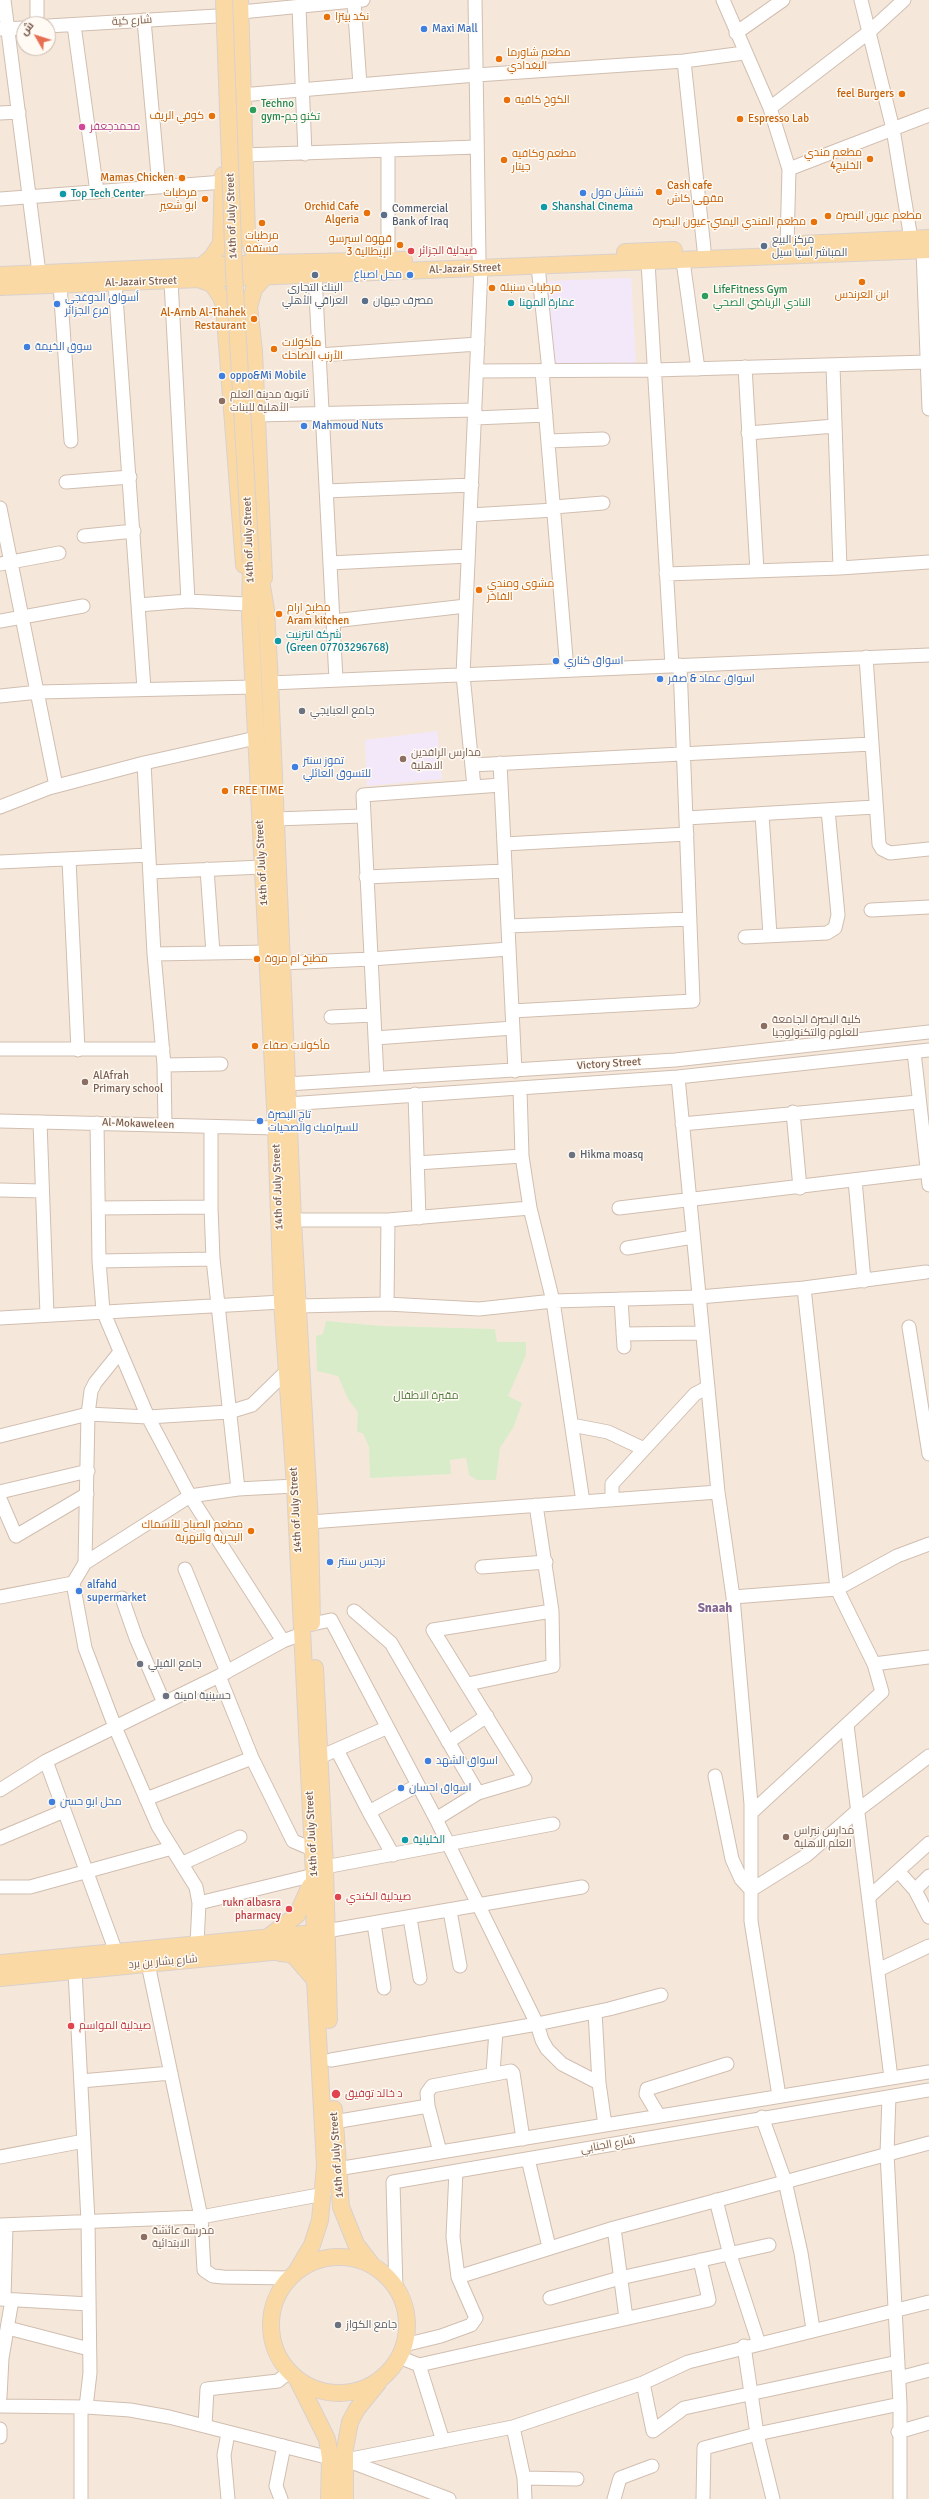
<!DOCTYPE html>
<html>
<head>
<meta charset="utf-8">
<style>
	body { margin:0 }
	#map { position:relative; width:929px; height:2499px; overflow:hidden; background:#fdf6ec; font-family:Signika,Cairo,sans-serif }
	canvas { display:block }
	.north { position:absolute; left:16px; top:16px; width:40px; height:40px; box-sizing:border-box; background:#fffaf3; border:1px solid #cabbb1; border-radius:50%; rotate:309deg; font-size:11px; font-weight:700; line-height:16px; text-align:center; color:#7a5c4d }
	.north::after { content:''; display:block; margin:auto; width:14px; height:18px; background:#e76f51; clip-path:polygon(50% 0,100% 100%,50% 72%,0 100%) }
</style>
</head>
<body>
<div id="map">
<canvas width="929" height="2499"></canvas>
<div class="north">ش</div>
</div>
<script>
const ctx = document.querySelector('canvas').getContext('2d');
ctx.lineJoin = 'round';
function paint(path, color) { ctx.fillStyle = color; ctx.fill(path, 'evenodd'); }
const toPath = rows => new Path2D(rows.map(r => 'M' + r).join(''));
function trace(path, color, width, dash) { ctx.strokeStyle = color; ctx.lineWidth = width; ctx.lineCap = dash ? 'butt' : 'round'; ctx.setLineDash(dash || []); ctx.stroke(path); }
function label(font, color, halo, rows, align = 'center') {
  ctx.font = font + ' Signika,Cairo,sans-serif'; ctx.lineWidth = 3; ctx.setLineDash([]); ctx.textBaseline = 'middle'; ctx.strokeStyle = halo; ctx.fillStyle = color; for (const [text, x, y, turn = 0] of rows) {
    ctx.save(); ctx.translate(x, y); ctx.rotate((+turn || 0) * Math.PI / 180); ctx.textAlign = isNaN(turn) ? turn : align; if (halo) ctx.strokeText(text, 0, 0); ctx.fillText(text, 0, 0); ctx.restore();
  }
}
paint(toPath([
	[0,0,929,0,929,2499,0,2499],
	[24,24,48,24,48,48,24,48]
]), '#f5e8da');
paint(toPath([
	[631,278,636,365,552,366,545,281],
	[437,731,442,779,367,786,365,740]
]), '#f3e8fa');
paint(toPath([
	[326,1321,381,1326,495,1329,497,1342,526,1342,526,1355,508,1396,522,1403,514,1426,500,1448,496,1480,477,1480,469,1475,466,1458,450,1460,451,1474,370,1478,369,1447,363,1433,357,1432,358,1412,348,1399,338,1376,317,1371,316,1336,323,1334]
]), '#d8ecc9');
const minor = toPath([
	[4,0,39,273],
	[37,0,37,24],
	[475,0,479,258],
	[723,0,770,108,789,169,787,245],
	[861,0,893,129,911,239],
	[354,1,360,85],
	[299,7,305,154],
	[241,12,363,0],
	[144,20,159,187],
	[74,25,97,192],
	[48,26,217,16],
	[0,29,24,28],
	[736,33,783,0],
	[684,61,704,249],
	[241,95,476,75,684,61,744,53],
	[770,108,869,32,904,0],
	[0,113,19,112],
	[243,155,477,147],
	[789,169,929,115],
	[0,199,224,182],
	[923,250,929,409],
	[388,261,388,151],
	[683,261,698,369],
	[648,262,672,666],
	[538,266,549,371],
	[315,275,336,680],
	[171,281,188,601],
	[115,283,144,689],
	[60,285,71,441],
	[319,355,478,344],
	[833,366,840,568],
	[745,367,757,571],
	[477,371,655,370,927,362],
	[542,371,567,670],
	[257,415,475,410],
	[475,418,546,415],
	[748,433,835,426],
	[548,441,603,439],
	[66,482,130,477],
	[326,491,472,485],
	[554,507,603,503],
	[0,508,56,786],
	[470,515,554,510],
	[84,536,134,531],
	[330,563,468,556],
	[0,564,59,553],
	[666,574,840,568,929,562],
	[138,605,188,601,246,604],
	[0,621,83,606],
	[333,621,466,606],
	[866,657,879,844,882,849,890,853,929,849],
	[270,683,929,655],
	[0,696,39,692,254,687],
	[144,763,154,954,164,1065,165,1125],
	[500,763,515,1071],
	[472,765,871,744],
	[474,787,463,675,481,268],
	[0,807,49,788,144,763,256,738],
	[762,814,770,935],
	[686,818,875,807],
	[275,819,363,816],
	[504,844,687,834],
	[69,860,78,1050],
	[0,862,149,855],
	[207,869,213,953],
	[150,872,262,867],
	[366,877,505,871],
	[871,910,929,907],
	[508,926,690,919],
	[745,937,827,933,835,928,838,915,828,810],
	[154,954,267,952],
	[281,963,371,959,509,949],
	[512,1011,693,1001,680,665],
	[331,1017,373,1015],
	[375,1038,513,1028],
	[0,1049,163,1049],
	[914,1052,929,1185],
	[164,1065,221,1064],
	[678,1077,718,1492,733,1597,751,1804,751,1921,779,2096],
	[377,1078,363,795,501,785],
	[287,1084,675,1060,929,1032],
	[520,1089,522,1156,530,1208,553,1301,583,1502],
	[415,1094,419,1218],
	[288,1104,678,1077,929,1050],
	[793,1112,800,1188],
	[0,1121,276,1128],
	[40,1122,47,1315],
	[97,1123,99,1261,103,1311,148,1417,190,1496,283,1641],
	[682,1124,918,1102],
	[211,1127,211,1207,213,1259,238,1489],
	[417,1163,522,1156],
	[855,1180,864,1281],
	[0,1190,42,1191],
	[98,1208,211,1207],
	[619,1208,927,1171],
	[293,1220,388,1220,530,1208],
	[627,1248,693,1237],
	[99,1261,213,1259],
	[621,1299,624,1347],
	[387,1304,388,1220],
	[298,1306,387,1304,479,1309,553,1301,699,1297,804,1288,926,1272],
	[0,1318,282,1302],
	[909,1327,929,1454],
	[623,1334,702,1333],
	[572,1425,608,1432,644,1449],
	[0,1436,88,1414,148,1417,229,1412,252,1405,287,1371],
	[0,1492,88,1471],
	[0,1499,16,1536,87,1494],
	[612,1500,612,1484,695,1394,708,1387],
	[310,1522,718,1492],
	[85,1563,88,1414,91,1391,95,1383,120,1352],
	[482,1567,546,1562],
	[185,1569,227,1672],
	[0,1597,73,1583],
	[733,1597,837,1589,897,1556,929,1544],
	[122,1598,136,1638,164,1703],
	[354,1611,391,1643,478,1793],
	[312,1624,331,1620,436,1819,537,2024,542,2040,547,2049,562,2064,599,2083],
	[874,1664,929,1657],
	[219,1676,252,1758,293,1841,312,1849],
	[468,1684,553,1666,552,1611,536,1505],
	[847,1725,891,2078],
	[448,1742,487,1716],
	[337,1750,369,1812],
	[320,1757,386,1728],
	[46,1761,116,1952],
	[715,1776,732,1859,741,1879,751,1890,807,1855,858,1810,929,1756],
	[0,1790,46,1761,219,1676,283,1641,302,1634],
	[146,1799,252,1758],
	[751,1813,882,1692,874,1664,837,1589,804,1288],
	[436,1819,478,1793,525,1779,433,1630,552,1611],
	[0,1838,64,1811],
	[393,1855,369,1812,418,1785],
	[183,1863,240,1837],
	[325,1867,553,1824],
	[898,1871,915,1890,929,1917],
	[0,1887,30,1887,172,1848],
	[915,1890,929,1876],
	[869,1897,929,1843],
	[199,1903,314,1875],
	[450,1911,460,1966],
	[410,1918,420,1978],
	[374,1924,384,1988],
	[326,1931,582,1887],
	[197,1944,199,1903,196,1887,158,1826,115,1727,85,1648,73,1583,85,1563,190,1496,238,1489,295,1486],
	[148,1964,201,2217,204,2270,213,2276,223,2277,290,2278],
	[878,1970,929,1946],
	[75,1971,88,2221,90,2373,86,2407],
	[595,2012,599,2083,605,2125],
	[331,2060,537,2024,609,2009,661,1995],
	[493,2073,496,2031],
	[81,2081,171,2073],
	[889,2097,887,2153,900,2404,900,2499],
	[428,2106,427,2093,432,2086,511,2071,513,2073,523,2139],
	[659,2116,646,2094,647,2089,727,2064],
	[762,2117,785,2181,801,2253,813,2329],
	[334,2122,428,2106,440,2152],
	[0,2157,84,2141],
	[528,2159,549,2247],
	[337,2169,929,2072],
	[716,2200,730,2255,759,2344],
	[0,2225,201,2217,324,2194],
	[614,2228,626,2318],
	[458,2277,614,2228,929,2143],
	[396,2289,393,2182,929,2090],
	[550,2298,620,2278,769,2245],
	[0,2299,89,2304],
	[4,2299,6,2226],
	[8,2328,89,2349],
	[404,2345,441,2336,471,2325,476,2318,458,2277,453,2237,456,2171],
	[744,2346,757,2434,773,2499],
	[399,2357,419,2365,709,2300,700,2260],
	[419,2365,443,2441],
	[899,2378,929,2370],
	[643,2383,653,2431,684,2408,898,2362],
	[0,2397,2,2358,12,2300],
	[0,2406,86,2407,130,2410,169,2417,330,2458],
	[205,2426,207,2389,278,2381,289,2372],
	[513,2427,524,2478,525,2499],
	[0,2429,0,2437],
	[898,2432,929,2423],
	[346,2460,513,2427,643,2383,688,2362,929,2302],
	[346,2460,449,2499],
	[524,2478,577,2479],
	[81,2499,81,2407],
	[228,2499,224,2455,228,2433],
	[281,2499,276,2486,284,2446],
	[614,2499,620,2478,652,2466],
	[703,2499,704,2448,757,2434,900,2404]
]);
const major = toPath([
	[240,0,247,234,254,255,266,263],
	[779,245,929,238],
	[625,252,674,250],
	[201,267,212,257,221,243,223,175],
	[0,275,266,263,404,260],
	[201,280,212,284,221,297,224,306,244,565],
	[0,287,929,250],
	[251,562,250,616,276,1128,282,1302,295,1486,314,1875,315,1980,325,2166,320,2220,312,2245,296,2272],
	[259,568,266,610,270,683,293,1220,310,1522,312,1623],
	[264,578,254,351,249,307,254,289,266,276],
	[315,1668,325,1867,329,2020],
	[268,1937,297,1915,310,1886],
	[280,1953,290,1954,296,1958,315,1980],
	[0,1963,325,1932],
	[0,1978,325,1947],
	[334,2109,341,2207,356,2244,372,2265],
	'271 2325a68 68 0 1 1 136 0a68 68 0 1 1-136 0Z',
	[297,2379,327,2439,330,2458,329,2499],
	[345,2499,345,2448,350,2422,357,2409,378,2383]
]);
trace(minor, '#d1beb0', 15);
trace(major, '#dad1cd', 18);
trace(minor, '#fff', 13);
trace(major, '#fbd9a5', 16);
const majorBridge = toPath([
	[224,0,234,272,251,562]
]);
trace(majorBridge, '#dad1cd', 18, []);
trace(majorBridge, '#fbd9a5', 16);
for (const [x, y, r, color] of [
	[327,17,4,"#e8710a"],
	[424,29,4,"#3f7fe0"],
	[499,59,4,"#e8710a"],
	[902,94,4,"#e8710a"],
	[507,100,4,"#e8710a"],
	[253,110,4,"#2e9e5b"],
	[212,116,4,"#e8710a"],
	[740,119,4,"#e8710a"],
	[82,127,4,"#d1479c"],
	[870,159,4,"#e8710a"],
	[504,160,4,"#e8710a"],
	[182,178,4,"#e8710a"],
	[659,192,4,"#e8710a"],
	[583,193,4,"#3f7fe0"],
	[63,194,4,"#0f9aa8"],
	[205,199,4,"#e8710a"],
	[544,207,4,"#0f9aa8"],
	[367,213,4,"#e8710a"],
	[384,215,4,"#5c6f8a"],
	[828,216,4,"#e8710a"],
	[814,222,4,"#e8710a"],
	[262,223,4,"#e8710a"],
	[400,245,4,"#e8710a"],
	[764,246,4,"#5c6f8a"],
	[411,251,4,"#e0444e"],
	[315,275,4,"#5c6f8a"],
	[410,275,4,"#3f7fe0"],
	[862,282,4,"#e8710a"],
	[492,288,4,"#e8710a"],
	[705,296,4,"#2e9e5b"],
	[365,301,4,"#5c6f8a"],
	[511,303,4,"#0f9aa8"],
	[57,304,4,"#3f7fe0"],
	[254,319,4,"#e8710a"],
	[27,347,4,"#3f7fe0"],
	[274,349,4,"#e8710a"],
	[222,376,4,"#3f7fe0"],
	[222,401,4,"#8d6e63"],
	[304,426,4,"#3f7fe0"],
	[479,590,4,"#e8710a"],
	[279,614,4,"#e8710a"],
	[278,641,4,"#0f9aa8"],
	[556,661,4,"#3f7fe0"],
	[660,679,4,"#3f7fe0"],
	[302,711,4,"#6b7280"],
	[403,759,4,"#8d6e63"],
	[295,767,4,"#3f7fe0"],
	[225,791,4,"#e8710a"],
	[257,959,4,"#e8710a"],
	[764,1026,4,"#8d6e63"],
	[255,1046,4,"#e8710a"],
	[85,1082,4,"#8d6e63"],
	[260,1121,4,"#3f7fe0"],
	[572,1155,4,"#6b7280"],
	[251,1531,4,"#e8710a"],
	[330,1562,4,"#3f7fe0"],
	[79,1591,4,"#3f7fe0"],
	[140,1664,4,"#6b7280"],
	[166,1696,4,"#6b7280"],
	[428,1761,4,"#3f7fe0"],
	[401,1788,4,"#3f7fe0"],
	[52,1802,4,"#3f7fe0"],
	[786,1837,4,"#8d6e63"],
	[405,1840,4,"#0f9aa8"],
	[338,1897,4,"#e0444e"],
	[289,1909,4,"#e0444e"],
	[71,2026,4,"#e0444e"],
	[336,2094,5,"#e0444e"],
	[144,2237,4,"#8d6e63"],
	[338,2325,4,"#6b7280"]
]) { const dot = new Path2D(); dot.arc(x, y, r, 0, 2 * Math.PI); ctx.fillStyle = color; ctx.fill(dot); trace(dot, '#fffaf3', 1.5); }
label('11px', '#c56008', '#fffaf3', [
	["نكد بيتزا",335,17],
	["مطعم شاورما",507,53],
	["البغدادي",507,66],
	["feel Burgers",894,94,"right"],
	["الكوخ كافيه",515,100],
	["كوفي الريف",204,116,"right"],
	["Espresso Lab",748,119],
	["مطعم مندي",862,153,"right"],
	["الخليج4",862,166,"right"],
	["مطعم وكافيه",512,154],
	["جيتار",512,167],
	["Mamas Chicken",174,178,"right"],
	["Cash cafe",667,186],
	["مقهى كاش",667,199],
	["مرطبات",197,193,"right"],
	["ابو شعير",197,206,"right"],
	["Orchid Cafe",359,207,"right"],
	["Algeria",359,220,"right"],
	["مطعم عيون البصرة",836,216],
	["مطعم المندي اليمني-عيون البصرة",806,222,"right"],
	["مرطبات",262,236,"center"],
	["فستقة",262,249,"center"],
	["قهوة اسبرسو",392,239,"right"],
	["الإيطالية 3",392,252,"right"],
	["مرطبات سنبلة",500,288],
	["ابن العرندس",862,295,"center"],
	["Al-Arnb Al-Thahek",246,313,"right"],
	["Restaurant",246,326,"right"],
	["مأكولات",282,343],
	["الأرنب الضاحك",282,356],
	["مشوى ومندي",487,584],
	["الفاخر",487,597],
	["مطبخ ارام",287,608],
	["Aram kitchen",287,621],
	["FREE TIME",233,791],
	["مطبخ ام مروة",265,959],
	["مأكولات صفاء",263,1046],
	["مطعم الصباح للأسماك",243,1525,"right"],
	["البحرية والنهرية",243,1538,"right"]
], 'left');
label('11px', '#7a5c4d', '#fffaf3', [
	["شارع كية",132,21,-3],
	["14th of July Street",232,216,-92],
	["Al-Jazair Street",465,269,-2],
	["Al-Jazair Street",141,282,-2],
	["14th of July Street",249,540,-92],
	["14th of July Street",262,863,-93],
	["Victory Street",609,1064,-4],
	["Al-Mokaweleen",138,1124,2],
	["14th of July Street",278,1187,-92],
	["14th of July Street",296,1510,-93],
	["14th of July Street",312,1834,-93],
	["شارع بشار بن برد",163,1962,-5],
	["شارع الجنابي",608,2145,-10],
	["14th of July Street",337,2155,-94]
]);
label('11px', '#366cbe', '#fffaf3', [
	["Maxi Mall",432,29],
	["شنشل مول",591,193],
	["محل اصباغ",402,275,"right"],
	["أسواق الدوغجي",65,298],
	["فرع الجزائر",65,311],
	["سوق الخيمة",35,347],
	["oppo&Mi Mobile",230,376],
	["Mahmoud Nuts",312,426],
	["اسواق كناري",564,661],
	["اسواق عماد & صقر",668,679],
	["تموز سنتر",303,761],
	["للتسوق العائلي",303,774],
	["تاج البصرة",268,1115],
	["للسيراميك والصحيات",268,1128],
	["نرجس سنتر",338,1562],
	["alfahd",87,1585],
	["supermarket",87,1598],
	["اسواق الشهد",436,1761],
	["اسواق احسان",409,1788],
	["محل ابو حسن",60,1802]
], 'left');
label('11px', '#27864d', '#fffaf3', [
	["Techno",261,104],
	["gym-تكنو جم",261,117],
	["LifeFitness Gym",713,290],
	["النادي الرياضي الصحي",713,303]
], 'left');
label('11px', '#b23c85', '#fffaf3', [
	["محمدجعفر",90,127]
], 'left');
label('11px', '#0d838f', '#fffaf3', [
	["Top Tech Center",71,194],
	["Shanshal Cinema",552,207],
	["عمارة المهنا",519,303],
	["شركة انترنيت",286,635],
	["(Green 07703296768)",286,648],
	["الخليلية",413,1840]
], 'left');
label('11px', '#4e5e75', '#fffaf3', [
	["Commercial",392,209],
	["Bank of Iraq",392,222],
	["مركز البيع",772,240],
	["المباشر آسيا سيل",772,253],
	["البنك التجاري",315,288,"center"],
	["العراقي الأهلي",315,301,"center"],
	["مصرف جيهان",373,301]
], 'left');
label('11px', '#be3a42', '#fffaf3', [
	["صيدلية الجزائر",419,251],
	["صيدلية الكندي",346,1897],
	["rukn albasra",281,1903,"right"],
	["pharmacy",281,1916,"right"],
	["صيدلية المواسم",79,2026],
	["د خالد توفيق",345,2094]
], 'left');
label('11px', '#785e54', '#fffaf3', [
	["ثانوية مدينة العلم",230,395],
	["الأهلية للبنات",230,408],
	["مدارس الرافدين",411,753],
	["اﻻهلية",411,766],
	["كلية البصرة الجامعة",772,1020],
	["للعلوم والتكنولوجيا",772,1033],
	["AlAfrah",93,1076],
	["Primary school",93,1089],
	["مدارس نبراس",794,1831],
	["العلم الاهلية",794,1844],
	["مدرسة عائشة",152,2231],
	["الابتدائية",152,2244]
], 'left');
label('11px', '#5b616d', '#fffaf3', [
	["جامع العبايجي",310,711],
	["Hikma moasq",580,1155],
	["جامع الفيلي",148,1664],
	["حسينية امينة",174,1696],
	["جامع الكواز",346,2325]
], 'left');
label('11px', '#537a41', '#fffaf3', [
	["مقبرة الاطفال",426,1396]
]);
label('bold 13px', '#846695', '#fffaf3', [
	["Snaah",715,1609]
]);
</script>
</body>
</html>
